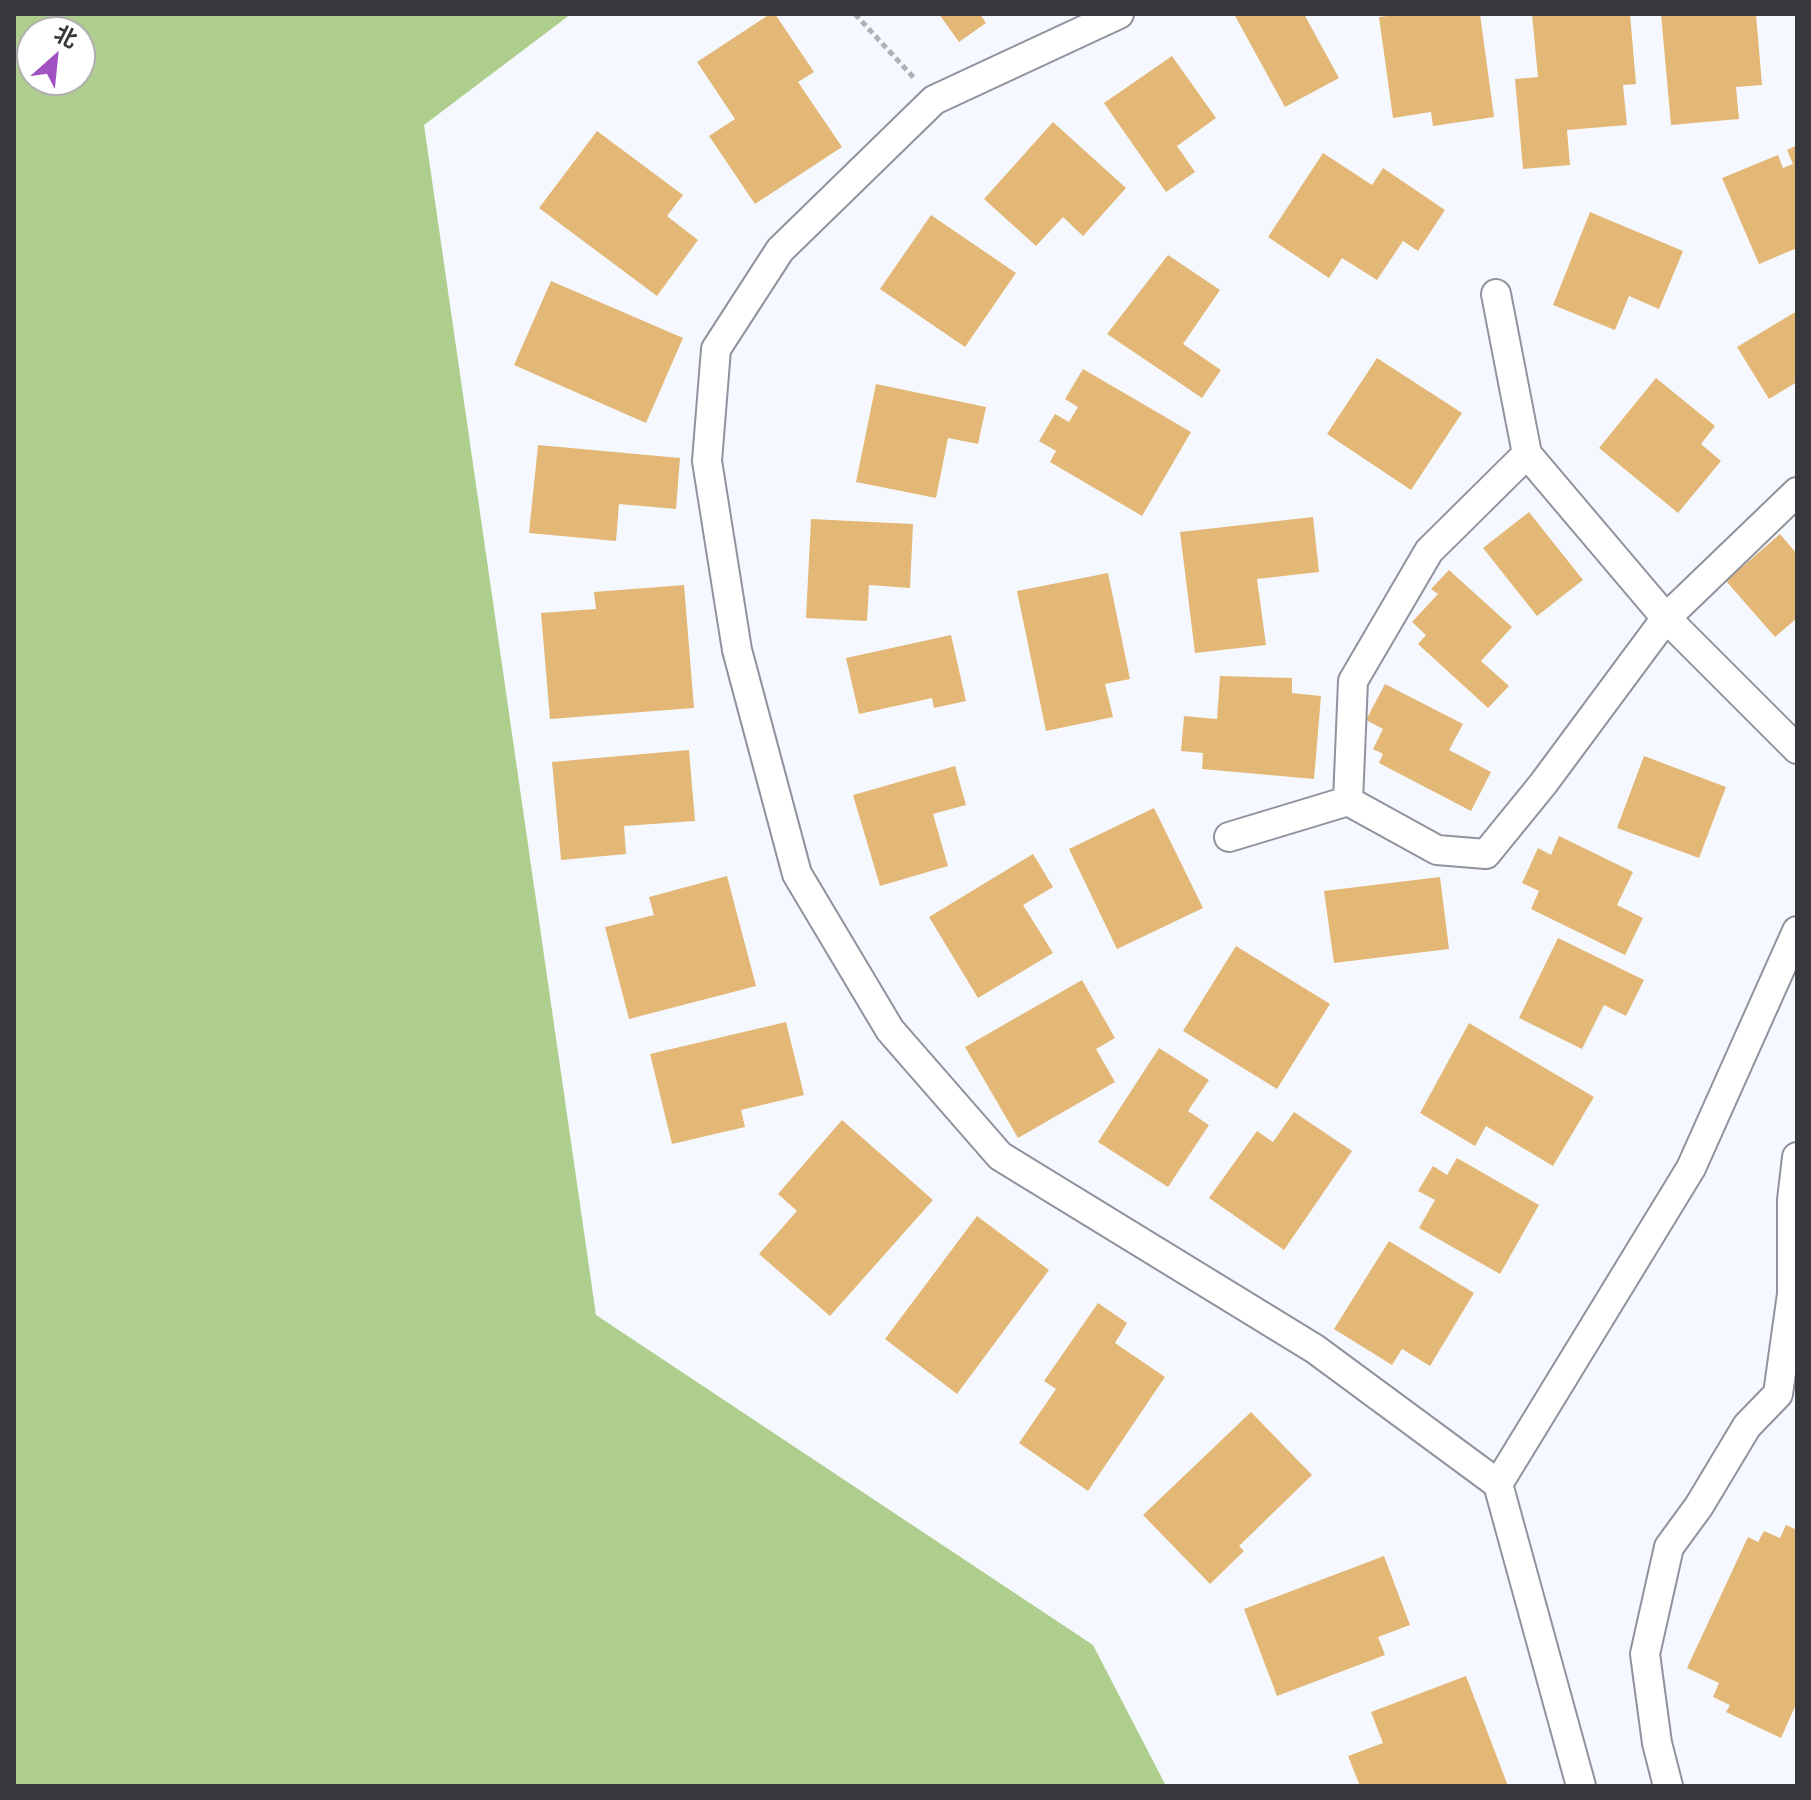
<!DOCTYPE html>
<html>
<head>
<meta charset="utf-8">
<style>
	body { margin:0 }
	#map { position:relative; width:1811px; height:1800px; overflow:hidden; background:#f6f8ff; font-family:"IBM Plex Serif","Noto Sans SC",serif }
	canvas { display:block }
	.frame { position:absolute; inset:0; border:16px solid #36383c; pointer-events:none }
	.north { position:absolute; left:16px; top:16px; width:80px; height:80px; box-sizing:border-box; background:#fff; border:2px solid #afafb1; border-radius:50%; rotate:27deg; font-size:22px; font-weight:700; line-height:32px; text-align:center; color:#36383c }
	.north::after { content:''; display:block; margin:auto; width:28px; height:36px; background:#a152c2; clip-path:polygon(50% 0,100% 100%,50% 72%,0 100%) }
</style>
</head>
<body>
<div id="map">
<canvas width="1811" height="1800"></canvas>
<div class="frame"></div>
<div class="north">北</div>
</div>
<script>
const ctx = document.querySelector('canvas').getContext('2d');
ctx.lineJoin = 'round';
function paint(path, color) { ctx.fillStyle = color; ctx.fill(path, 'evenodd'); }
const toPath = rows => new Path2D(rows.map(r => 'M' + r).join(''));
function trace(path, color, width, dash) { ctx.strokeStyle = color; ctx.lineWidth = width; ctx.lineCap = dash ? 'butt' : 'round'; ctx.setLineDash(dash || []); ctx.stroke(path); }
paint(toPath([
	[14,14,571,14,424,125,596,1315,1093,1645,1166,1786,14,1786],
	[32,32,80,32,80,80,32,80]
]), '#adce8c');
paint(toPath([
	[770,14,775,14,814,72,798,82,842,147,755,204,709,136,735,119,697,62],
	[939,14,980,14,986,23,959,42],
	[1234,14,1304,14,1339,78,1285,107],
	[1405,14,1480,14,1494,117,1433,126,1431,112,1393,118,1379,17],
	[1547,14,1630,14,1636,84,1623,85,1627,125,1567,130,1570,165,1523,169,1515,79,1538,77,1532,15],
	[1661,14,1756,14,1762,85,1736,87,1739,119,1671,125],
	[1172,56,1216,118,1177,146,1195,172,1166,192,1104,103],
	[1053,122,1126,188,1083,236,1063,217,1036,246,984,199],
	[597,131,683,195,667,216,698,240,657,296,539,208],
	[1797,145,1797,248,1759,264,1722,178,1778,155,1783,168,1793,164,1787,150],
	[1323,153,1372,185,1383,168,1445,210,1418,251,1403,241,1377,280,1342,258,1329,278,1268,237],
	[1590,212,1683,251,1659,309,1629,296,1615,330,1553,305],
	[931,215,1016,273,965,347,880,289],
	[1168,255,1220,290,1183,344,1221,370,1202,398,1107,334],
	[551,281,683,338,646,423,514,365],
	[1797,311,1797,382,1769,399,1737,347],
	[1377,358,1462,413,1411,490,1327,434],
	[1083,369,1191,432,1142,516,1050,462,1056,451,1039,441,1055,414,1069,422,1078,407,1065,399],
	[1656,378,1715,426,1701,444,1721,461,1678,513,1599,448],
	[876,384,986,407,978,444,948,438,936,498,856,482],
	[538,445,680,458,676,509,619,504,616,541,529,533],
	[1529,512,1583,580,1537,616,1483,548],
	[1313,517,1319,572,1257,579,1266,645,1195,653,1180,532],
	[811,519,913,524,910,588,869,585,867,621,806,618],
	[1780,534,1797,554,1797,618,1775,637,1726,581],
	[1449,570,1512,627,1481,661,1509,686,1488,708,1418,644,1426,635,1412,622,1438,594,1431,589],
	[1108,573,1130,679,1105,684,1113,717,1046,731,1017,591],
	[684,585,694,708,550,719,541,613,596,609,594,592],
	[951,635,966,701,934,708,932,698,859,714,846,658],
	[1220,676,1292,678,1292,693,1321,696,1314,779,1202,769,1203,753,1181,751,1184,716,1217,719],
	[1385,684,1463,724,1449,750,1491,772,1471,811,1379,763,1383,754,1373,749,1383,729,1366,720],
	[689,750,695,821,624,826,626,854,561,860,552,762],
	[1644,756,1726,787,1699,858,1617,828],
	[955,766,966,805,933,814,948,866,880,886,853,795],
	[1154,808,1203,908,1117,949,1069,849],
	[1559,836,1633,872,1617,905,1643,918,1625,955,1531,909,1539,891,1522,883,1538,848,1551,855],
	[1033,854,1053,887,1023,905,1053,953,978,998,929,917],
	[727,876,756,986,629,1019,605,927,654,915,649,897],
	[1440,877,1449,949,1334,963,1324,891],
	[1558,938,1644,980,1626,1016,1604,1005,1582,1049,1519,1018],
	[1236,946,1330,1004,1277,1089,1183,1031],
	[1082,980,1115,1038,1096,1049,1115,1082,1018,1138,965,1047],
	[786,1022,804,1095,741,1110,745,1127,672,1144,650,1054],
	[1469,1023,1594,1097,1553,1166,1486,1126,1475,1146,1420,1113],
	[1159,1048,1209,1080,1188,1111,1209,1125,1168,1187,1098,1142],
	[1294,1112,1352,1151,1284,1250,1209,1198,1257,1131,1273,1142],
	[842,1120,933,1200,830,1316,759,1254,797,1211,778,1194],
	[1457,1158,1539,1205,1500,1274,1419,1228,1435,1200,1418,1191,1433,1166,1447,1175],
	[977,1216,1049,1270,957,1394,885,1339],
	[1389,1241,1474,1293,1430,1366,1402,1349,1392,1365,1334,1329],
	[1098,1303,1127,1323,1115,1343,1165,1377,1088,1491,1019,1443,1056,1389,1044,1381],
	[1251,1412,1312,1475,1239,1546,1244,1551,1210,1584,1143,1515],
	[1786,1525,1797,1530,1797,1702,1781,1738,1726,1712,1730,1705,1713,1697,1719,1683,1687,1668,1748,1537,1758,1542,1764,1531,1780,1538],
	[1384,1556,1410,1625,1378,1637,1385,1655,1277,1696,1244,1609],
	[1466,1676,1508,1786,1360,1786,1348,1756,1383,1743,1371,1712]
]), '#e3b877');
const street = toPath([
	[1119,14,934,100,780,250,716,349,707,461,737,650,797,874,890,1030,1000,1156,1315,1349,1498,1484],
	[1496,294,1527,454,1666,618,1797,749],
	[1527,454,1429,551,1353,681,1348,801,1437,850,1486,854,1543,784,1666,618,1797,492],
	[1229,837,1348,801],
	[1581,1786,1498,1484,1691,1168,1797,931],
	[1668,1786,1657,1743,1645,1654,1669,1547,1699,1506,1747,1426,1778,1394,1792,1294,1792,1200,1797,1157]
]);
trace(street, '#90929d', 32);
trace(toPath([
	[855,14,915,79]
]), '#afb1b7', 5, [6, 4]);
trace(street, '#fff', 28);
</script>
</body>
</html>
